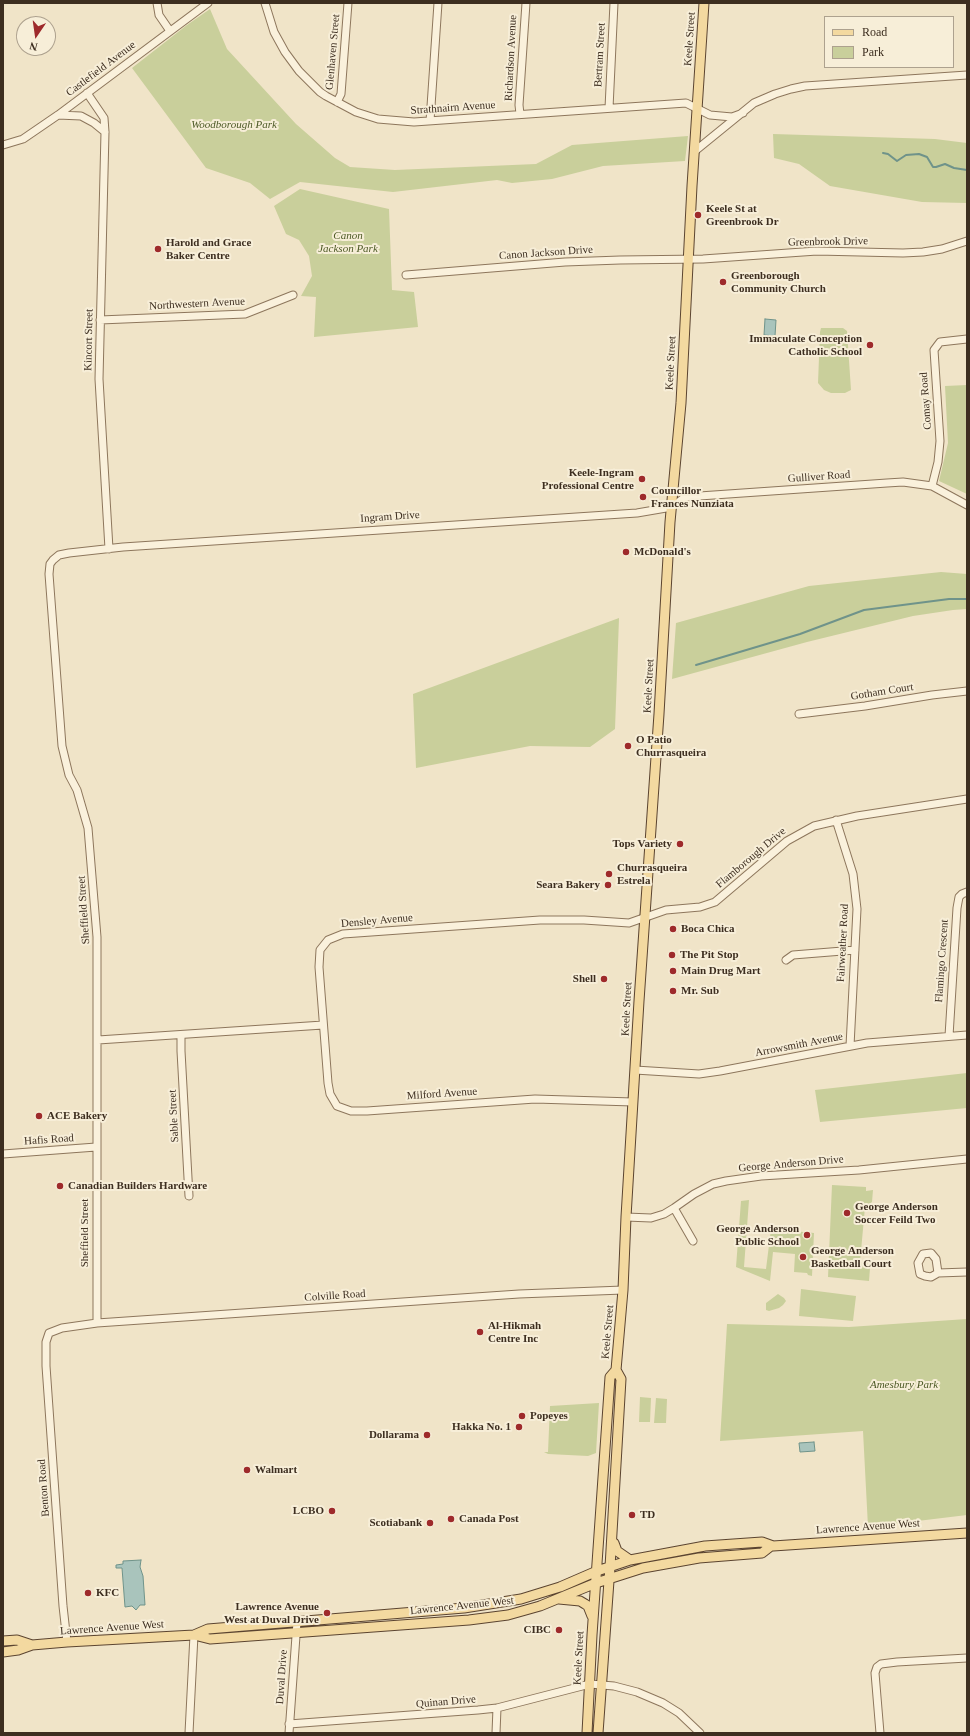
<!DOCTYPE html>
<html>
<head>
<meta charset="utf-8">
<style>
	body { margin:0 }
	#map { position:relative; width:970px; height:1736px; overflow:hidden; background:#f0e4c8; font-family:"Times New Roman",serif }
	canvas { display:block }
	.frame { position:absolute; inset:0; border:4px solid #3d2e20; pointer-events:none }
	.legend { position:absolute; left:824px; top:16px; width:130px; height:52px; box-sizing:border-box; background:#f7eed8; border:1px solid #ada18e; margin:0; padding:5px 7px; list-style:none; font-size:12px; color:#3d2e20 }
	.legend li { display:flex; align-items:center; gap:8px; height:20px }
	.legend b { width:20px; border:1px solid #ada18e }
	.north { position:absolute; left:16px; top:16px; width:40px; height:40px; box-sizing:border-box; background:#f7eed8; border:1px solid #ada18e; border-radius:50%; rotate:193deg; font-size:11px; font-weight:700; line-height:16px; text-align:center; color:#3d2e20 }
	.north::after { content:''; display:block; margin:auto; width:14px; height:18px; background:#9e2a2b; clip-path:polygon(50% 0,100% 100%,50% 72%,0 100%) }
</style>
</head>
<body>
<div id="map">
<canvas width="970" height="1736"></canvas>
<div class="frame"></div>
<ul class="legend">
<li><b style="height:5px;background:#f3d9a0"></b>Road</li>
<li><b style="height:11px;background:#c9cf9b"></b>Park</li>
</ul>
<div class="north">N</div>
</div>
<script>
const ctx = document.querySelector('canvas').getContext('2d');
ctx.lineJoin = 'round';
function paint(path, color) { ctx.fillStyle = color; ctx.fill(path, 'evenodd'); }
const toPath = rows => new Path2D(rows.map(r => 'M' + r).join(''));
function trace(path, color, width, dash) { ctx.strokeStyle = color; ctx.lineWidth = width; ctx.lineCap = dash ? 'butt' : 'round'; ctx.setLineDash(dash || []); ctx.stroke(path); }
function label(font, color, halo, rows, align = 'center') {
  ctx.font = font + ' "Times New Roman",serif'; ctx.lineWidth = 4; ctx.setLineDash([]); ctx.textBaseline = 'middle'; ctx.strokeStyle = halo; ctx.fillStyle = color; for (const [text, x, y, turn = 0] of rows) {
    ctx.save(); ctx.translate(x, y); ctx.rotate((+turn || 0) * Math.PI / 180); ctx.textAlign = isNaN(turn) ? turn : align; if (halo) ctx.strokeText(text, 0, 0); ctx.fillText(text, 0, 0); ctx.restore();
  }
}
paint(toPath([
	[210,9,227,49,296,124,335,158,350,167,395,170,536,164,572,145,688,136,685,161,603,166,552,179,512,183,497,180,393,192,300,182,270,199,250,183,206,168,132,68,187,25],
	[773,134,935,139,967,143,967,203,922,202,830,186,799,164,774,158],
	[300,189,389,209,392,290,414,292,418,327,314,337,316,297,301,296,312,276,309,256,299,240,286,234,274,206],
	[821,328,843,328,847,331,851,390,845,393,831,393,824,390,818,383,820,332],
	[967,385,967,494,939,481,948,443,945,386],
	[941,572,967,574,967,609,953,610,913,616,807,642,672,679,676,623,809,586],
	[619,618,615,729,590,747,530,746,416,768,413,694],
	[967,1073,967,1108,820,1122,815,1090],
	[832,1185,866,1187,866,1191,873,1190,872,1202,865,1207,860,1262,867,1262,870,1268,869,1281,828,1277],
	[749,1200,744,1267,766,1269,771,1229,814,1233,812,1276,808,1275,807,1273,794,1272,795,1254,773,1252,770,1281,736,1267,741,1201],
	[801,1289,856,1296,853,1321,799,1316],
	[778,1294,784,1298,786,1301,783,1305,779,1308,769,1311,766,1310,766,1303],
	[967,1319,967,1515,868,1527,863,1431,720,1441,727,1324,849,1327],
	[640,1397,651,1398,650,1422,639,1422],
	[656,1398,667,1399,666,1423,654,1423],
	[599,1403,596,1453,588,1456,548,1454,544,1452,548,1452,550,1406]
]), '#c9cf9b');
const water = toPath([
	[765,319,776,320,775,336,764,335,765,319],
	[814,1442,815,1451,800,1452,799,1443,814,1442],
	[141,1560,140,1567,143,1576,145,1605,140,1605,136,1610,132,1606,125,1607,122,1568,116,1568,116,1565,123,1564,123,1561,141,1560]
]);
paint(water, '#a9c4bc');
trace(water, '#6f938a', 1);
trace(toPath([
	[883,153,888,154,897,161,906,155,919,154,927,157,933,167,936,167,945,164,954,168,967,170],
	[696,665,800,634,864,610,949,599,967,599]
]), '#6f938a', 2);
const minor = toPath([
	[157,3,159,15,170,31],
	[265,3,274,32,285,52,299,71,320,92,326,96,356,112,378,119,414,122,686,103,710,115,732,117,743,113],
	[87,93,104,118,105,132,99,379,109,549],
	[337,102,341,94,348,3],
	[609,108,614,3],
	[520,114,519,105,526,3],
	[58,115,81,116,94,123,105,132],
	[430,121,438,3],
	[3,145,23,139,58,115,208,3],
	[695,151,754,103,775,94,791,89,805,86,967,75],
	[406,275,565,262,620,260,703,259,817,251,903,253,923,252,942,249,967,241],
	[100,320,245,314,293,295],
	[932,486,938,462,940,441,934,350,940,342,967,339],
	[799,714,865,706,932,695,967,691],
	[836,820,853,874,857,909,850,1046],
	[786,960,793,955,855,950],
	[181,1035,181,1051,189,1196],
	[949,1036,957,908,959,897,962,894,967,892],
	[98,1040,323,1025],
	[635,1070,699,1074,720,1071,867,1043,967,1035],
	[633,1102,535,1099,367,1111,351,1111,337,1106,330,1094,328,1083,319,967,320,950,328,940,343,934,540,920,584,920,629,923,666,910,700,907,715,902,787,841,814,826,857,816,967,799],
	[3,1154,96,1147],
	[674,1208,693,1241],
	[626,1217,651,1218,664,1214,674,1208,694,1194,713,1184,726,1181,761,1176,859,1170,967,1159],
	[938,1273,936,1259,931,1253,923,1254,918,1263,920,1274,925,1276,931,1277,938,1273,967,1272],
	[97,1323,97,937,88,828,77,790,69,775,62,746,49,574,50,564,53,560,59,555,69,553,123,547,637,513,672,507,685,497,887,483,903,482,932,486,967,505],
	[67,1642,63,1606,46,1366,46,1342,49,1333,62,1328,97,1323,519,1294,623,1290],
	[289,1724,478,1710,497,1708,590,1684,614,1686,637,1692,663,1703,679,1713,700,1733],
	[189,1733,194,1635],
	[289,1733,297,1622],
	[496,1733,497,1708],
	[880,1733,875,1673,877,1667,881,1664,897,1662,967,1658]
]);
const major = toPath([
	[614,1543,617,1551,630,1560],
	[559,1599,580,1601,585,1604,588,1606,592,1616],
	[194,1635,208,1629,464,1608,521,1599,560,1587,597,1571,630,1560,705,1546,762,1542,773,1546,967,1533],
	[3,1641,17,1640,32,1645],
	[3,1652,18,1650,32,1645,67,1642,194,1635,210,1639,469,1620,508,1615,540,1606,596,1583,643,1568,699,1558,762,1553,771,1546],
	[587,1733,592,1635,610,1377,616,1370],
	[598,1733,610,1567,621,1379,616,1370,623,1290,626,1217,639,1001,659,714,670,522,681,403,692,186,704,3]
]);
trace(minor, '#8d765c', 9);
trace(major, '#5b4430', 11);
trace(minor, '#faf1dc', 7);
trace(major, '#f3d9a0', 9);
for (const [x, y, r, color] of [
	[698,215,4,"#9e2a2b"],
	[158,249,4,"#9e2a2b"],
	[723,282,4,"#9e2a2b"],
	[870,345,4,"#9e2a2b"],
	[642,479,4,"#9e2a2b"],
	[643,497,4,"#9e2a2b"],
	[626,552,4,"#9e2a2b"],
	[628,746,4,"#9e2a2b"],
	[680,844,4,"#9e2a2b"],
	[609,874,4,"#9e2a2b"],
	[608,885,4,"#9e2a2b"],
	[673,929,4,"#9e2a2b"],
	[672,955,4,"#9e2a2b"],
	[673,971,4,"#9e2a2b"],
	[604,979,4,"#9e2a2b"],
	[673,991,4,"#9e2a2b"],
	[39,1116,4,"#9e2a2b"],
	[60,1186,4,"#9e2a2b"],
	[847,1213,4,"#9e2a2b"],
	[807,1235,4,"#9e2a2b"],
	[803,1257,4,"#9e2a2b"],
	[480,1332,4,"#9e2a2b"],
	[522,1416,4,"#9e2a2b"],
	[519,1427,4,"#9e2a2b"],
	[427,1435,4,"#9e2a2b"],
	[247,1470,4,"#9e2a2b"],
	[332,1511,4,"#9e2a2b"],
	[632,1515,4,"#9e2a2b"],
	[451,1519,4,"#9e2a2b"],
	[430,1523,4,"#9e2a2b"],
	[88,1593,4,"#9e2a2b"],
	[327,1613,4,"#9e2a2b"],
	[559,1630,4,"#9e2a2b"]
]) { const dot = new Path2D(); dot.arc(x, y, r, 0, 2 * Math.PI); ctx.fillStyle = color; ctx.fill(dot); trace(dot, '#f7eed8', 1.5); }
label('11px', '#3d2e20', '#f7eed8', [
	["Keele Street",690,39,-86],
	["Glenhaven Street",333,52,-85],
	["Bertram Street",600,55,-87],
	["Richardson Avenue",511,58,-87],
	["Castlefield Avenue",101,69,-37],
	["Strathnairn Avenue",453,108,-4],
	["Greenbrook Drive",828,242,-1],
	["Canon Jackson Drive",546,253,-4],
	["Northwestern Avenue",197,304,-3],
	["Kincort Street",89,340,-89],
	["Keele Street",671,363,-87],
	["Comay Road",926,401,-94],
	["Gulliver Road",819,477,-4],
	["Ingram Drive",390,517,-4],
	["Keele Street",649,686,-87],
	["Gotham Court",882,692,-9],
	["Flamborough Drive",751,858,-40],
	["Sheffield Street",84,910,-94],
	["Densley Avenue",377,921,-5],
	["Fairweather Road",843,943,-87],
	["Flamingo Crescent",942,961,-86],
	["Keele Street",627,1009,-87],
	["Arrowsmith Avenue",799,1045,-11],
	["Milford Avenue",442,1094,-4],
	["Sable Street",174,1116,-93],
	["Hafis Road",49,1140,-4],
	["George Anderson Drive",791,1164,-5],
	["Sheffield Street",85,1233,-90],
	["Colville Road",335,1296,-4],
	["Keele Street",608,1332,-85],
	["Benton Road",44,1488,-94],
	["Lawrence Avenue West",868,1527,-4],
	["Lawrence Avenue West",462,1606,-6],
	["Lawrence Avenue West",112,1628,-4],
	["Keele Street",579,1658,-87],
	["Duval Drive",282,1677,-86],
	["Quinan Drive",446,1702,-5]
]);
label('italic 11px', '#4d5a26', '#f7eed8', [
	["Woodborough Park",234,125],
	["Canon",348,236],
	["Jackson Park",348,249],
	["Amesbury Park",904,1385]
]);
label('bold 11px', '#3d2e20', '#f7eed8', [
	["Keele St at",706,209],
	["Greenbrook Dr",706,222],
	["Harold and Grace",166,243],
	["Baker Centre",166,256],
	["Greenborough",731,276],
	["Community Church",731,289],
	["Immaculate Conception",862,339,"right"],
	["Catholic School",862,352,"right"],
	["Keele-Ingram",634,473,"right"],
	["Professional Centre",634,486,"right"],
	["Councillor",651,491],
	["Frances Nunziata",651,504],
	["McDonald's",634,552],
	["O Patio",636,740],
	["Churrasqueira",636,753],
	["Tops Variety",672,844,"right"],
	["Churrasqueira",617,868],
	["Estrela",617,881],
	["Seara Bakery",600,885,"right"],
	["Boca Chica",681,929],
	["The Pit Stop",680,955],
	["Main Drug Mart",681,971],
	["Shell",596,979,"right"],
	["Mr. Sub",681,991],
	["ACE Bakery",47,1116],
	["Canadian Builders Hardware",68,1186],
	["George Anderson",855,1207],
	["Soccer Feild Two",855,1220],
	["George Anderson",799,1229,"right"],
	["Public School",799,1242,"right"],
	["George Anderson",811,1251],
	["Basketball Court",811,1264],
	["Al-Hikmah",488,1326],
	["Centre Inc",488,1339],
	["Popeyes",530,1416],
	["Hakka No. 1",511,1427,"right"],
	["Dollarama",419,1435,"right"],
	["Walmart",255,1470],
	["LCBO",324,1511,"right"],
	["TD",640,1515],
	["Canada Post",459,1519],
	["Scotiabank",422,1523,"right"],
	["KFC",96,1593],
	["Lawrence Avenue",319,1607,"right"],
	["West at Duval Drive",319,1620,"right"],
	["CIBC",551,1630,"right"]
], 'left');
</script>
</body>
</html>
